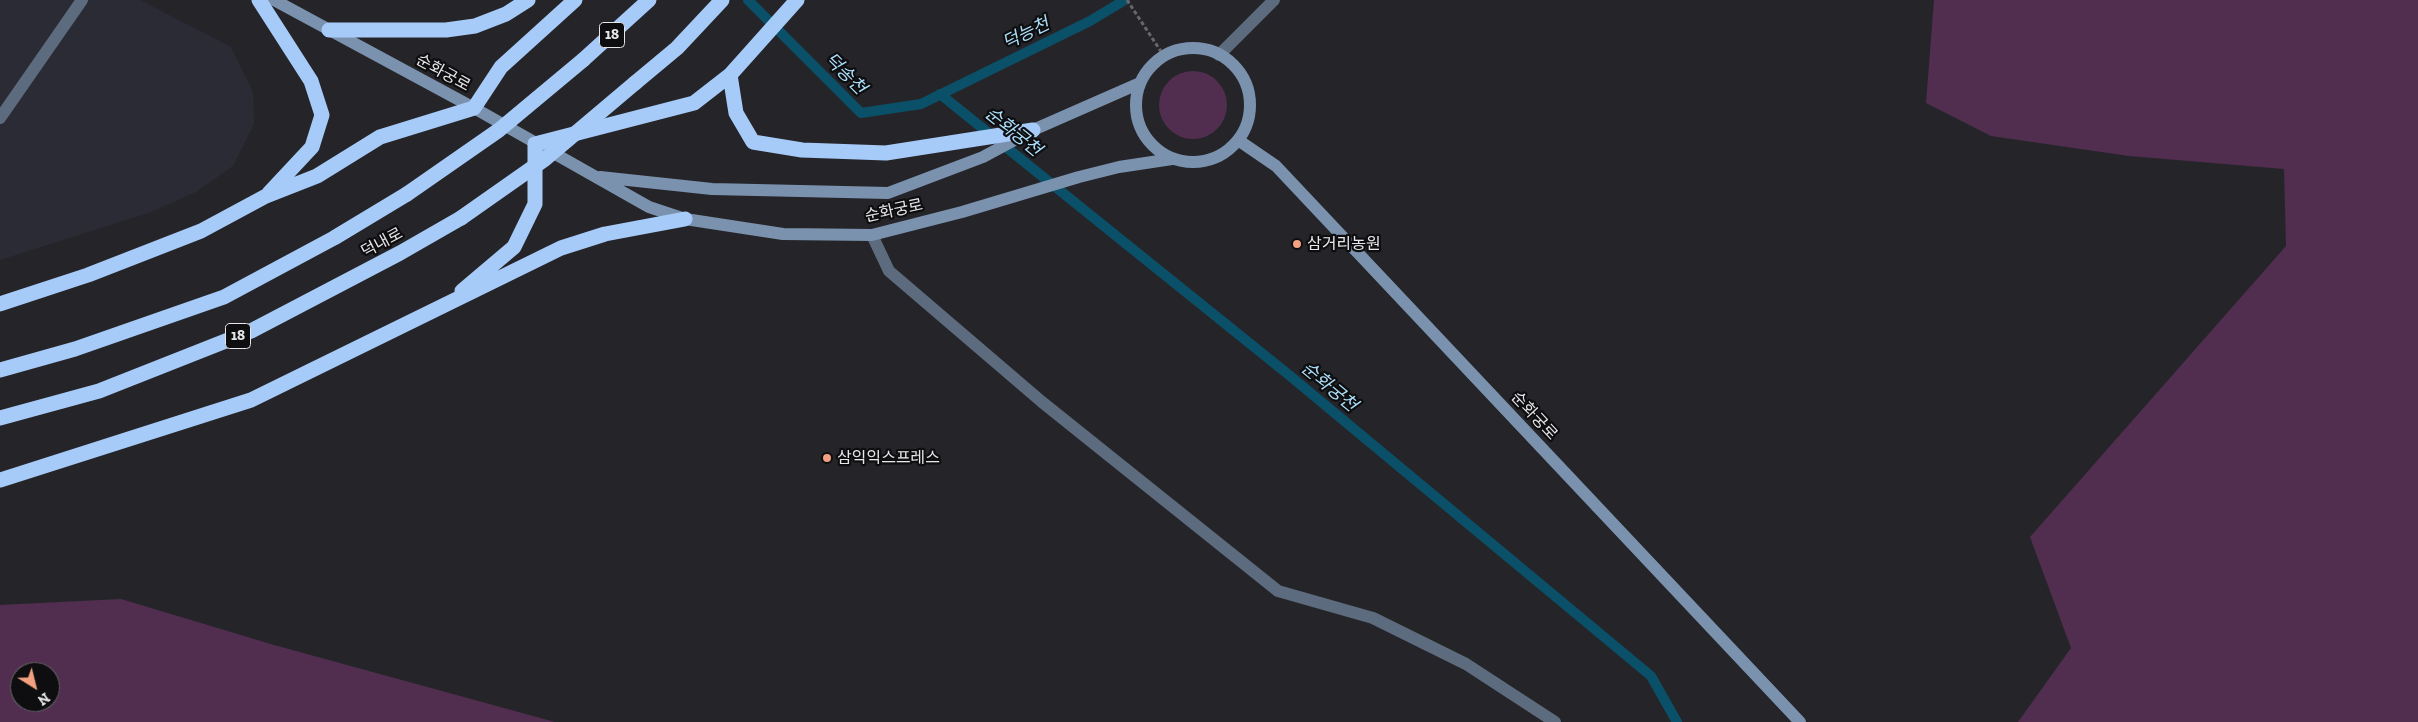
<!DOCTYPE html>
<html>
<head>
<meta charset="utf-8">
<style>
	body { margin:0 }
	#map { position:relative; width:2418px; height:722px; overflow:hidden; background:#252529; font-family:"Zilla Slab",serif }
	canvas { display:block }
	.north { position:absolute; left:10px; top:662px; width:50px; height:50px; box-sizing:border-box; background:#0e0e10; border:1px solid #656567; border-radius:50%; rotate:144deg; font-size:14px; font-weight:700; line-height:20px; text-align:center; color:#e7e7ea }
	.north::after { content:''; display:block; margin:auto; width:18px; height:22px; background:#f2a07f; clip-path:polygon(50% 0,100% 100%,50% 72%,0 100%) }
</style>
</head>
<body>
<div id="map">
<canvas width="2418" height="722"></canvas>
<div class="north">N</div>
</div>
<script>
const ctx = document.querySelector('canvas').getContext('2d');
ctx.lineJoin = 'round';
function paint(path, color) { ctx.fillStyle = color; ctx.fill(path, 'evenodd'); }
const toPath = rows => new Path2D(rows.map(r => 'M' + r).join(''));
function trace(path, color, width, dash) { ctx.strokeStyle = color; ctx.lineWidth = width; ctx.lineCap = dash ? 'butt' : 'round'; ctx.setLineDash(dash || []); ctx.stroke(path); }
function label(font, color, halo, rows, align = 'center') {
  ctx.font = font + ' "Zilla Slab","Noto Sans KR",serif'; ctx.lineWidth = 4.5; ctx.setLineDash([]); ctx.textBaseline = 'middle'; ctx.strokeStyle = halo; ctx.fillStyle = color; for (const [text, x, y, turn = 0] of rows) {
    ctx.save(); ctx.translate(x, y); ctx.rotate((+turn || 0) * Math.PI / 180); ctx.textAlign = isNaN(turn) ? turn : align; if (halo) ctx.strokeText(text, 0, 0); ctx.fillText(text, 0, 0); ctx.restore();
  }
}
paint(toPath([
	[0,0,140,0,231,47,253,92,254,124,233,166,196,192,151,212,0,260]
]), '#2a2b35');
paint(toPath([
	[1934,0,2418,0,2418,722,2018,722,2071,648,2030,537,2286,246,2284,169,2129,156,1991,136,1926,103],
	'1159 105a34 34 0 1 1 68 0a34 34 0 1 1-68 0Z',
	[121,599,274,645,555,722,0,722,0,605],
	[20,672,50,672,50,702,20,702]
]), '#512e4f');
trace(toPath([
	[748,0,861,113,921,104,1090,21,1125,0],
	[940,94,1289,375,1651,676,1677,722]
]), '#0b5069', 10);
trace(toPath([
	[1127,0,1164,56]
]), '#67676b', 3, [4, 2.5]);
trace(toPath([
	[0,118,82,0]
]), '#5c6b7d', 12);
trace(toPath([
	[1219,55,1274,0],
	[872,235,889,271,1042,402,1278,591,1373,618,1466,664,1555,722]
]), '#5c6b7d', 12);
trace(toPath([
	[274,0,474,108,649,207,685,219,783,234,872,235,962,212,1079,177,1119,167,1172,159],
	'1136 105a57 57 0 1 1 114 0a57 57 0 1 1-114 0Z',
	[1238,140,1276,166,1800,722],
	[600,177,712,189,888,193,983,157,1033,130,1140,83]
]), '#7b92af', 12);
trace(toPath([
	[259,0,311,81,322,115,312,147,269,193],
	[329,30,446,30,475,26,506,14,528,0],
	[583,60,649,0],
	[730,75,736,113,753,142,802,150,886,153,1033,130],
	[635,83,677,48,722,0],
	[462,291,514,247,535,204,535,144,694,103,730,75,797,0],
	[0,304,88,275,201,231,266,196,317,176,380,137,474,108,501,67,575,0],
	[0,370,75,349,224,297,334,238,407,194],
	[0,418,99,391,251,331,400,253,461,218],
	[0,480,251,400,561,248,605,234,685,219]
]), '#a7cbf9', 15);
trace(toPath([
	[407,194,499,130,583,60],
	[461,218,545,159,635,83]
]), '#a7cbf9', 15);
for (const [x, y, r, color] of [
	[1297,244,5,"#f2a07f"],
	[827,458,5,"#f2a07f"]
]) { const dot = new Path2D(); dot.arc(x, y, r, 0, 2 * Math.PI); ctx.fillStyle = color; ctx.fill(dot); trace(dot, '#0e0e10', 2); }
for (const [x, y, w] of [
	[612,35,25],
	[238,336,25]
]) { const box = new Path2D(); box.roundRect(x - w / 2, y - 12.5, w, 25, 4); ctx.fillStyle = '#0e0e10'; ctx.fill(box); trace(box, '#e7e7ea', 1); }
label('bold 15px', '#e7e7ea', null, [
	["18",612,35],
	["18",238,336]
]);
label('16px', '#e7e7ea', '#0e0e10', [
	["순화궁로",443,73,29],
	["순화궁로",894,211,-12],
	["덕내로",382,243,-28],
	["순화궁로",1534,416,47]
]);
label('16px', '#e7e7ea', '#0e0e10', [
	["삼거리농원",1307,244],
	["삼익익스프레스",837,458]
], 'left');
label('italic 18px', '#abdef8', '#0e0e10', [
	["덕능천",1026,34,-26],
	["덕송천",845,74,45],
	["순화궁천",1013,132,39],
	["순화궁천",1329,387,40]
]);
</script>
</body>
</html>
